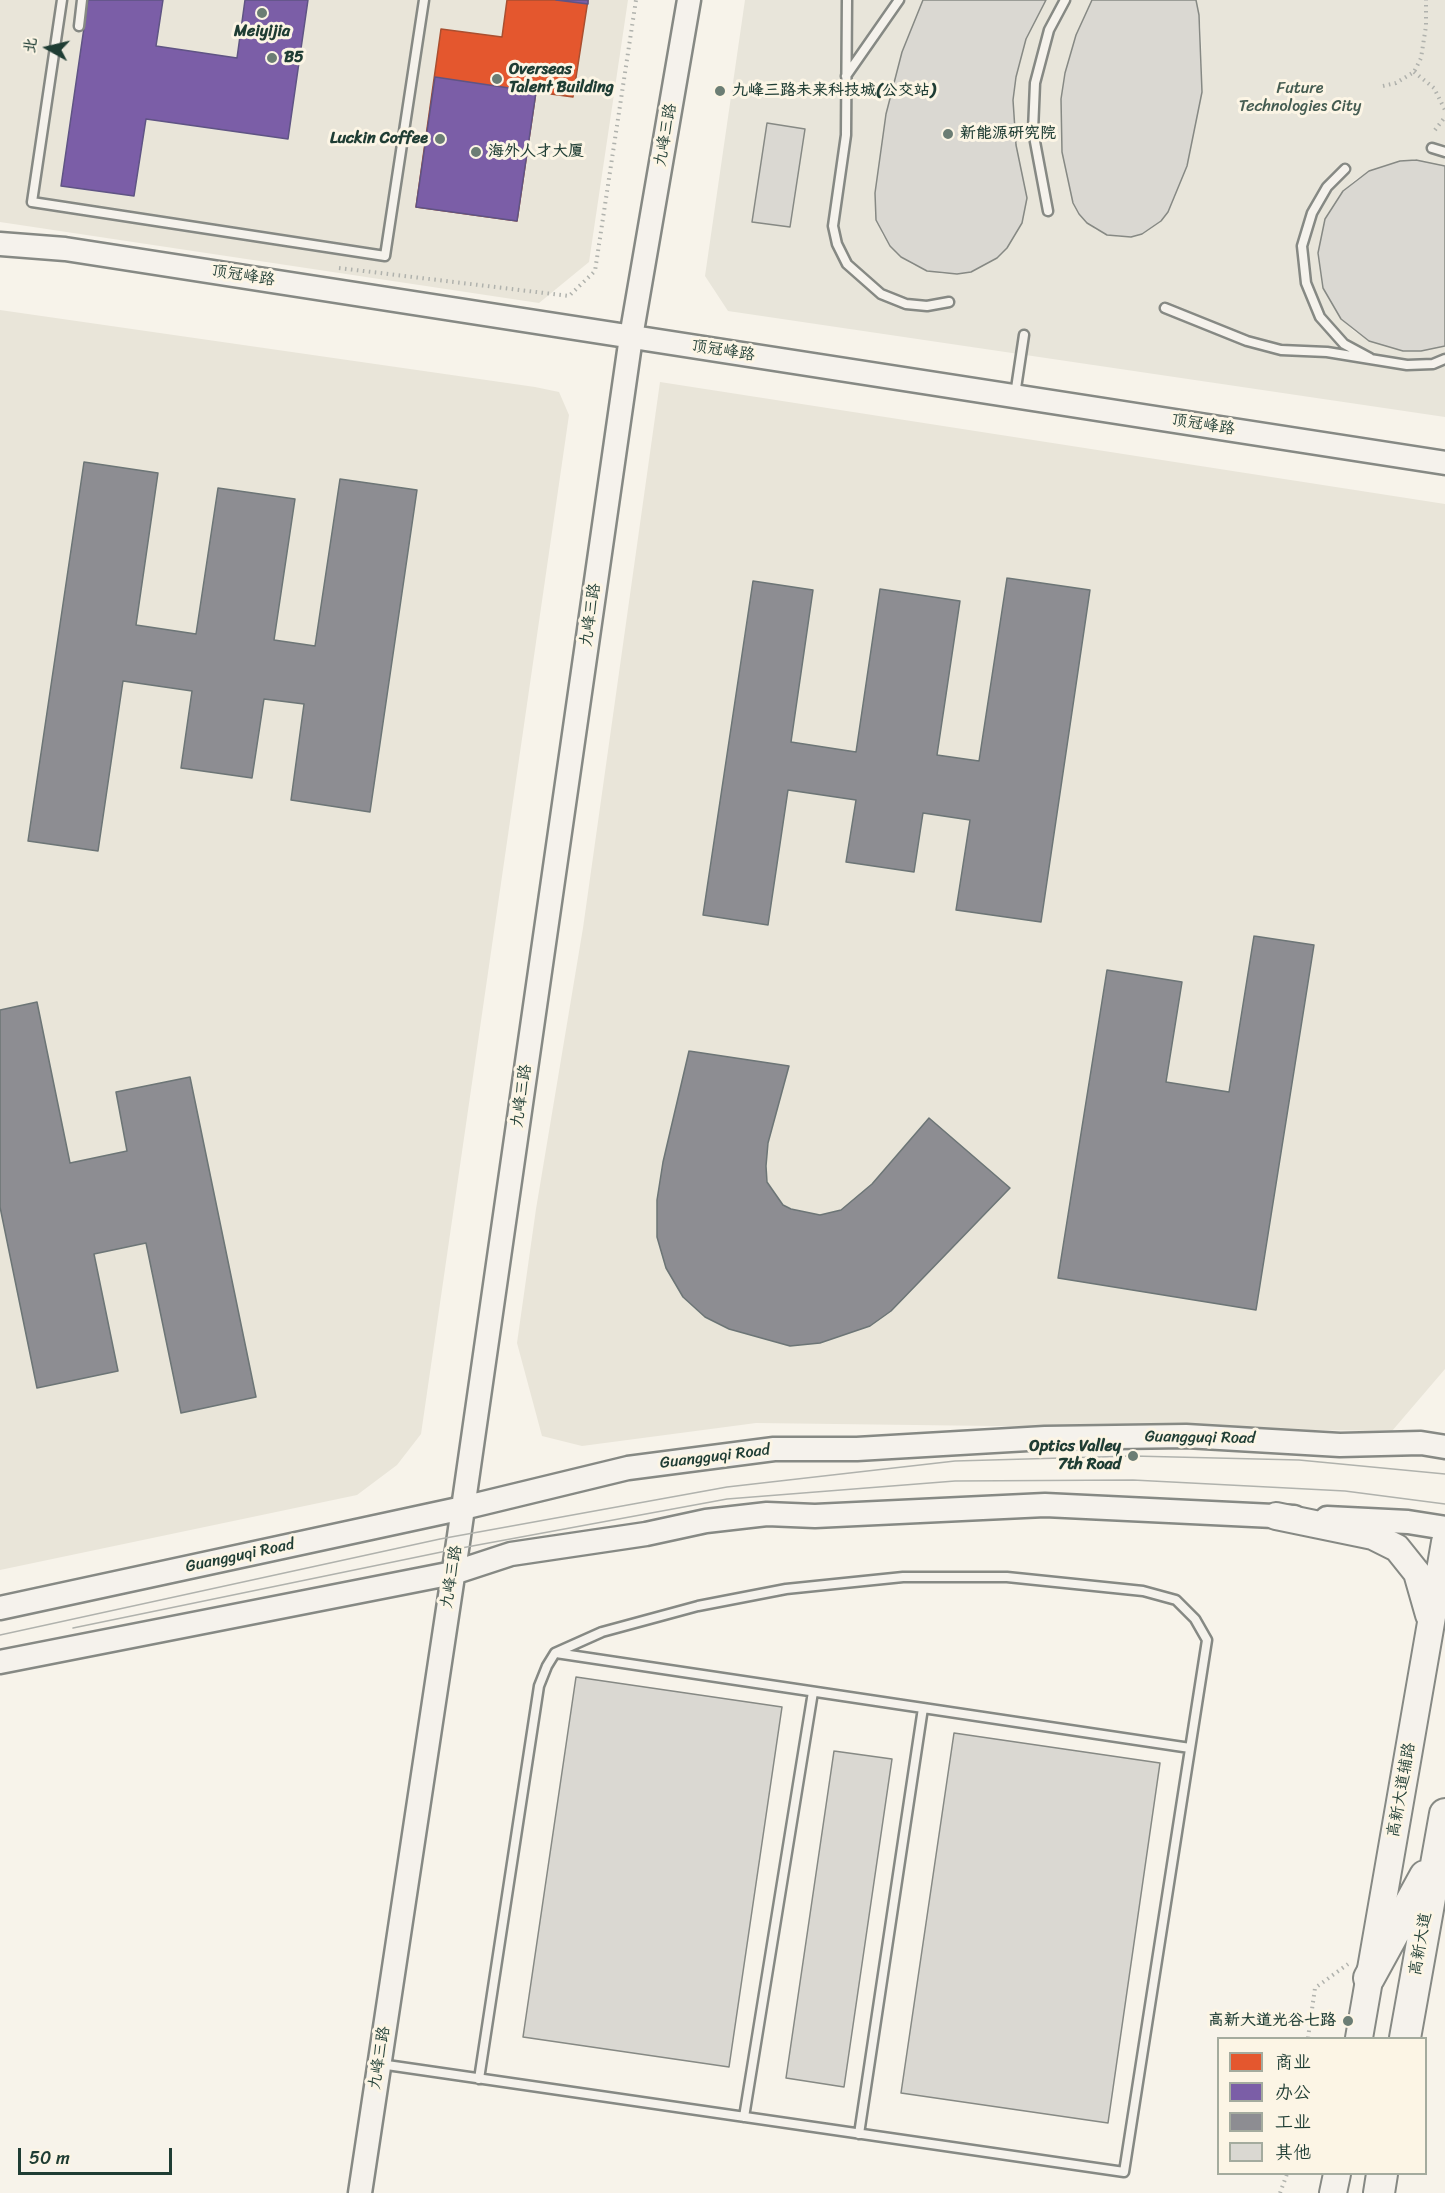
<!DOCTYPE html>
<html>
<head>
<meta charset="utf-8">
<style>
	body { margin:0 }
	#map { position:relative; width:1445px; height:2193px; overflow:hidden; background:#f7f3ea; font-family:Sriracha,"LXGW WenKai TC",sans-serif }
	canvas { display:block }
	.legend { position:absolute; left:1217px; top:2037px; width:210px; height:138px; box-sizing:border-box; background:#fcf5e5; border:2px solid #a4ab9e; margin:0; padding:8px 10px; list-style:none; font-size:18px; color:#1f3d34 }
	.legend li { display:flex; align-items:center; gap:12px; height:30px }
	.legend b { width:30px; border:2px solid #a4ab9e }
	.north { position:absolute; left:18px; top:18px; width:60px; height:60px; -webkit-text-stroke:4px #fcf5e5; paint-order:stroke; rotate:278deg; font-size:16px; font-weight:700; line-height:24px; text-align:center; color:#1f3d34 }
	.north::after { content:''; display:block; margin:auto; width:21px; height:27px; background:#1f3d34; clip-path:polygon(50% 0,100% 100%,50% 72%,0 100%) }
	.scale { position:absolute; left:18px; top:2148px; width:154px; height:27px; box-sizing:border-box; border:3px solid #1f3d34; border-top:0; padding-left:8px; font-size:18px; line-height:21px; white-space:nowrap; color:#1f3d34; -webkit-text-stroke:4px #fcf5e5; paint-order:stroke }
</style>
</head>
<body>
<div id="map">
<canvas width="1445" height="2193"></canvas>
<ul class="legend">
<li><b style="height:16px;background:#e4572e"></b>商业</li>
<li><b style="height:16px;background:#7b5ea7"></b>办公</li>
<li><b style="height:16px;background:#8d8d92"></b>工业</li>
<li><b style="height:16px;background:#dad8d2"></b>其他</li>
</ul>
<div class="north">北</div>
<div class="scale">50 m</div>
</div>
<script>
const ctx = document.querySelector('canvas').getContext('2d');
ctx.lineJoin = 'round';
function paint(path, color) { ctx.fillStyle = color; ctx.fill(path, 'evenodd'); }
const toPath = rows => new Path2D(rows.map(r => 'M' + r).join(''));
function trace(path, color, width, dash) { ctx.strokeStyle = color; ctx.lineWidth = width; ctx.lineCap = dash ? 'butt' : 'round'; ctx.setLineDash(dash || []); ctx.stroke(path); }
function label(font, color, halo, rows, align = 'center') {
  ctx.font = font + ' Sriracha,"LXGW WenKai TC",sans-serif'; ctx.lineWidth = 6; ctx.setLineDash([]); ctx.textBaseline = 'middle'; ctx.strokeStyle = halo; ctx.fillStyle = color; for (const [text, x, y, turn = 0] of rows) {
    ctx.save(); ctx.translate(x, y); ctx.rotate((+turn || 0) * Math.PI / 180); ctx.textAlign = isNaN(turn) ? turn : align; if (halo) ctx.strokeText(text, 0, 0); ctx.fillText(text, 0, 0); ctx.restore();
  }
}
paint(toPath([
	[0,0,628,0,589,262,539,303,0,222],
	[0,310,535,387,559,392,569,415,421,1434,397,1465,357,1495,0,1570],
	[660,382,1445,504,1445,1369,1392,1431,756,1423,582,1446,542,1436,517,1343,536,1209,583,928]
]), '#e9e5d9');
paint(toPath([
	[745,0,923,0,902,52,886,114,875,206,882,234,901,257,913,265,942,274,971,272,997,258,1007,248,1022,223,1027,198,1016,145,1013,100,1016,77,1026,39,1046,0,1092,0,1076,35,1065,73,1061,99,1062,152,1073,203,1079,214,1096,230,1119,237,1142,234,1161,221,1168,212,1187,166,1202,92,1201,28,1196,0,1445,0,1445,166,1416,160,1400,161,1369,171,1355,180,1343,191,1325,219,1318,253,1323,288,1341,319,1354,331,1369,341,1403,351,1421,351,1445,346,1445,417,728,311,705,276]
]), '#e8e5da');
const shops = toPath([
	[259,0,302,0,284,121,242,115,259,0],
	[507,0,588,0,573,97,536,92,517,221,416,207,441,29,502,37,507,0],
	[97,9,139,15,114,189,72,182,97,9]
]);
paint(shops, '#e4572e');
trace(shops, '#a94f30', 1.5);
const offices = toPath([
	[88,0,163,0,156,46,237,58,245,0,308,0,288,139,146,119,134,196,61,186,88,0],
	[556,0,588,0,588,4,556,0],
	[435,77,536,92,517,221,416,207,435,77]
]);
paint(offices, '#7b5ea7');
trace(offices, '#5f5484', 1.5);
const industry = toPath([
	[84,462,158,473,136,625,196,634,218,488,295,499,274,640,315,646,340,479,417,490,370,812,291,800,304,704,264,699,252,778,181,768,192,691,123,681,98,851,28,841,84,462],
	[1007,578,1090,590,1041,922,956,910,970,820,923,813,914,872,846,862,856,800,788,790,768,925,703,915,753,581,813,590,791,742,856,752,880,589,960,601,937,755,979,761,1007,578],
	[1254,936,1314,945,1256,1310,1058,1278,1107,970,1182,982,1166,1082,1229,1092,1254,936],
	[37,1002,70,1163,127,1151,116,1092,190,1077,256,1397,181,1413,146,1243,94,1254,118,1371,37,1388,0,1207,0,1010,37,1002],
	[689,1051,789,1066,768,1143,766,1166,767,1182,783,1205,791,1209,820,1215,841,1210,872,1184,929,1118,1010,1188,891,1311,870,1326,820,1343,790,1346,729,1329,705,1317,683,1297,666,1268,657,1237,657,1200,663,1162,689,1051]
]);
paint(industry, '#8d8d92');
trace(industry, '#6c7576', 1.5);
const building = toPath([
	[923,0,1046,0,1026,39,1016,77,1013,100,1016,145,1027,198,1022,223,1007,248,997,258,971,272,957,274,927,271,901,257,890,246,876,220,875,193,886,114,902,52,923,0],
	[1092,0,1196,0,1199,15,1202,92,1187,166,1168,212,1161,221,1142,234,1131,237,1107,235,1087,223,1079,214,1073,203,1062,152,1061,99,1065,73,1076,35,1092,0],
	[767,123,805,129,790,227,752,222,767,123],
	[1416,160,1445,166,1445,346,1421,351,1403,351,1369,341,1341,319,1323,288,1318,253,1325,219,1343,191,1369,171,1400,161,1416,160],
	[576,1677,782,1707,729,2067,523,2037,576,1677],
	[954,1733,1160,1763,1108,2123,901,2093,954,1733],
	[834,1751,892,1759,844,2087,786,2078,834,1751]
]);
paint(building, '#dad8d2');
trace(building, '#868984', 1.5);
const lane = toPath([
	[62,0,32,202,385,256,424,0],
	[847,0,846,135,833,226,837,244,847,264,881,294,906,304,927,306,949,302],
	[79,26,82,0],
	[846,76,899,0],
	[1432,148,1445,152],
	[1345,169,1327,187,1312,213,1302,246,1306,283,1320,317,1344,344,1370,358],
	[1048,211,1033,131,1035,83,1049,30,1065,0],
	[1165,308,1247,341,1281,350,1327,352,1407,365,1433,364,1445,359],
	[1015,395,1024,335],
	[556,1653,1190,1748],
	[380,2064,1124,2172,1207,1640,1195,1619,1176,1600,1143,1591,1007,1577,903,1577,786,1589,698,1606,602,1632,555,1653,547,1666,539,1686,479,2079],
	[744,2117,813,1692],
	[859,2134,923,1708]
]);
const secondary = toPath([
	[0,244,65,249,1445,463],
	[1327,1518,1408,1522,1445,1528],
	[0,1608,463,1508,628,1468,774,1449,857,1449,1045,1438,1186,1436,1340,1445,1421,1443,1445,1447],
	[0,1662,453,1573,511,1554,646,1534,706,1521,767,1514,815,1516,1045,1505,1294,1517],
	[360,2193,459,1536,631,337,689,0]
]);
const primary = toPath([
	[1276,1516,1373,1536,1397,1548,1417,1573,1429,1615],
	[1359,2038,1445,1542],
	[1333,2193,1337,2174]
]);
const highway = toPath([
	[1369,1978,1425,1876],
	[1405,2038,1445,1814],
	[1379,2193,1382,2174]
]);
trace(lane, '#868984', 13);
trace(secondary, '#868984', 27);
trace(primary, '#868984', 30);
trace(highway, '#868984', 34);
trace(toPath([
	[1414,72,1434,88,1445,110],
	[1383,86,1396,83,1414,72,1421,58,1426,26,1426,0],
	[1435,130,1445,117],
	[339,268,569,296,595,271,636,0],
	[1308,2038,1315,1988,1348,1964],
	[1280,2193,1287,2174]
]), '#b0b2ad', 4, [1.5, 4.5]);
trace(lane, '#f5f2ec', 8);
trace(secondary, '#f5f2ec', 22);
trace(primary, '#f5f2ec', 26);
trace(highway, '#f5f2ec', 30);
trace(toPath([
	[73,1628,456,1549,727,1499,955,1481,1133,1480,1345,1491,1445,1504],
	[0,1635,440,1539,727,1487,955,1461,1133,1456,1299,1460,1445,1474]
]), '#b0b2ad', 1.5);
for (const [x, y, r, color] of [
	[262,13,6,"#6b7d74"],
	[272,58,6,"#6b7d74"],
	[497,79,6,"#6b7d74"],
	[720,91,6,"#6b7d74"],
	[948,134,6,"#6b7d74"],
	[440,139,6,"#6b7d74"],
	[476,152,6,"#6b7d74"],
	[1133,1456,6,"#6b7d74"],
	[1348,2021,6,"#6b7d74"]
]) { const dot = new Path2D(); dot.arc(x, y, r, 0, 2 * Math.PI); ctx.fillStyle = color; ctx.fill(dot); trace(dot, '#fcf5e5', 2); }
label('bold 16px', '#1f3d34', '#fcf5e5', [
	["Meiyijia",262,32,"center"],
	["B5",284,58],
	["Overseas",509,70],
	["Talent Building",509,88],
	["九峰三路未来科技城(公交站)",732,91],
	["新能源研究院",960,134],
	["Luckin Coffee",428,139,"right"],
	["海外人才大厦",488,152],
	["Optics Valley",1121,1447,"right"],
	["7th Road",1121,1465,"right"],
	["高新大道光谷七路",1336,2021,"right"]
], 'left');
label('16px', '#455c52', '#fcf5e5', [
	["Future",1300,89],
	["Technologies City",1300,107]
]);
label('16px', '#1f3d34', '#fcf5e5', [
	["九峰三路",666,135,-80],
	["顶冠峰路",243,276,9],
	["顶冠峰路",723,351,9],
	["顶冠峰路",1203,425,9],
	["九峰三路",591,615,-82],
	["九峰三路",522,1096,-82],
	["Guangguqi Road",1200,1438,1],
	["Guangguqi Road",715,1457,-7],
	["Guangguqi Road",240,1556,-12],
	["九峰三路",452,1577,-81],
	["高新大道辅路",1402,1790,-80],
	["高新大道",1421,1944,-80],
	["九峰三路",380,2058,-81]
]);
</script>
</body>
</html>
